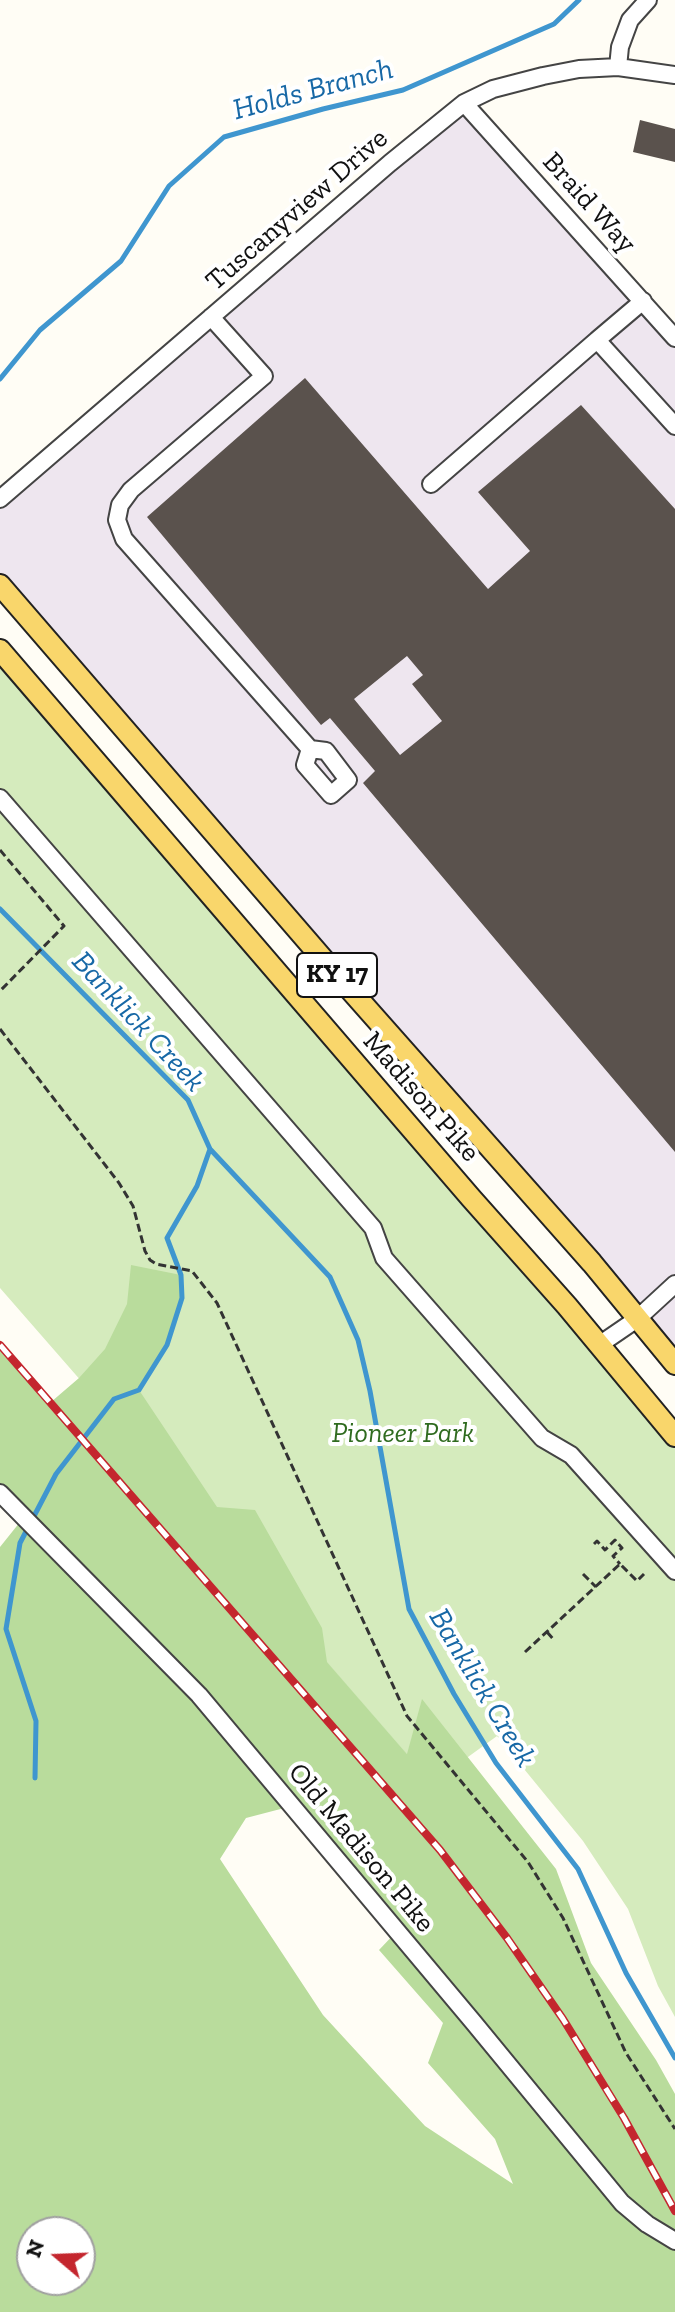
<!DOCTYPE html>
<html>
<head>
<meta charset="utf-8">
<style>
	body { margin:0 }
	#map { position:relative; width:675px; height:2312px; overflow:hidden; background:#fffdf5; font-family:"Zilla Slab",serif }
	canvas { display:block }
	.north { position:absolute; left:16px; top:2216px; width:80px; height:80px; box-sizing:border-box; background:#fff; border:2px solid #a0a0a0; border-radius:50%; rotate:289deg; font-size:22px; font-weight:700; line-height:32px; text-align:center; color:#111 }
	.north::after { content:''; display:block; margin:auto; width:28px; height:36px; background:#c4262e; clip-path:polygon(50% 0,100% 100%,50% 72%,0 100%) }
</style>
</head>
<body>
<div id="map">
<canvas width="675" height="2312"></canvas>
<div class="north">N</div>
</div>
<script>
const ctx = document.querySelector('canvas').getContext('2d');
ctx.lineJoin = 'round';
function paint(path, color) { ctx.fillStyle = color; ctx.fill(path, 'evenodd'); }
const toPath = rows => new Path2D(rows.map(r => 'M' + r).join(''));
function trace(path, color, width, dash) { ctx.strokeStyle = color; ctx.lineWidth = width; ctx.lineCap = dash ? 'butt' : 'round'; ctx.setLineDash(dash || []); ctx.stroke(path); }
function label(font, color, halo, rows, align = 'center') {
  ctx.font = font + ' "Zilla Slab",serif'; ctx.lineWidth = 8; ctx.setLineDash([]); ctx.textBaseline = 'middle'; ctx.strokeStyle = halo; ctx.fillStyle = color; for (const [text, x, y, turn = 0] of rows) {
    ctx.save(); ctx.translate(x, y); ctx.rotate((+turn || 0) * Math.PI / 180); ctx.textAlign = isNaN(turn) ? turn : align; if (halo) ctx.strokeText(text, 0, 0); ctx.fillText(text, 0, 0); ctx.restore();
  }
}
paint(toPath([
	[464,103,675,338,675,1364,0,585,0,499]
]), '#eee6ef');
paint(toPath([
	[0,650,675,1436,675,2017,658,1986,628,1909,583,1841,497,1736,432,1783,0,1288]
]), '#d5ebbd');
paint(toPath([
	[131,1265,181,1275,182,1298,167,1345,139,1390,217,1507,255,1510,322,1628,327,1662,407,1754,422,1699,556,1869,591,1963,656,2060,675,2094,675,2312,0,2312,0,1547,24,1517,0,1493,0,1345,51,1402,79,1378,105,1349,127,1304],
	[292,1806,397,1931,379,1950,443,2023,428,2063,495,2139,513,2184,425,2126,323,2015,220,1859,246,1818],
	[32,2232,80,2232,80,2280,32,2280]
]), '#b9dc9c');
trace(toPath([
	[0,379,40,330,121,261,169,186,224,137,323,109,403,90,554,24,579,0],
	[0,909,188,1100,210,1149,330,1277,358,1340,370,1391,409,1609,454,1694,496,1763,578,1869,626,1973,675,2058],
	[35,1778,36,1721,6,1629,20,1543,56,1474,114,1399,139,1390,167,1345,182,1298,181,1275,167,1238,197,1186,210,1149]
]), '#3f96cf', 5);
paint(toPath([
	[640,120,675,129,675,162,633,152],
	[305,378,488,589,530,551,478,492,581,405,675,509,675,1152,363,783,375,771,330,718,321,725,147,517],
	[407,656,423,675,412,684,442,721,400,755,354,699]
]), '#5a524d');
const minor = toPath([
	[618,67,620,47,630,20,648,0],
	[464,103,675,338],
	[643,301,597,340,675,426],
	[211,317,264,376,131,490,120,505,117,520,124,539,310,749,305,765,331,795,348,780,326,751,310,749],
	[431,484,597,340],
	[0,499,390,163,464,103,493,89,543,76,579,69,618,67,675,75],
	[0,798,373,1228,384,1258,542,1438,571,1455,675,1571],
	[599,1345,637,1319,675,1284],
	[0,1493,199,1695,474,2023,622,2203,647,2224,675,2241]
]);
const major = toPath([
	[0,585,323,959,592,1263,675,1364],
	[0,650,471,1198,567,1306,675,1436]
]);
trace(minor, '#444', 20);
trace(major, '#222', 24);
trace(toPath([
	[0,850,64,926,0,991],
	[0,1029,119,1183,133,1206,145,1251,150,1260,156,1264,192,1271,217,1303,407,1716,528,1862,563,1918,626,2053,675,2129],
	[594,1544,597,1541,605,1550,615,1540,622,1548,613,1556,620,1564],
	[583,1574,596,1587],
	[547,1632,554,1640],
	[525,1652,620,1564,637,1581,644,1574]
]), '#333', 3, [8, 4]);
trace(minor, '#fff', 16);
trace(major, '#f9d66b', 20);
const rail = toPath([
	[0,1345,440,1850,507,1938,563,2019,624,2118,675,2211]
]);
trace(rail, '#c4262e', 8);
trace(rail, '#fff', 5, [15]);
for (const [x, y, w] of [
	[337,975,80]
]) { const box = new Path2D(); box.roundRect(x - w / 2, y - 22, w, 44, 6); ctx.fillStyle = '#fff'; ctx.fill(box); trace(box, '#111', 2); }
label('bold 26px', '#111', null, [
	["KY 17",337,975]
]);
label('28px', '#111', '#fff', [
	["Braid Way",589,203,48],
	["Tuscanyview Drive",297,210,-41],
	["Madison Pike",421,1097,49],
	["Old Madison Pike",361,1848,50]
]);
label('italic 28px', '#2f6b1f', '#fff', [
	["Pioneer Park",403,1434]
]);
label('italic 30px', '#1768a6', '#fff', [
	["Holds Branch",313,90,-15],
	["Banklick Creek",138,1022,47],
	["Banklick Creek",482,1688,59]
]);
</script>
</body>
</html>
